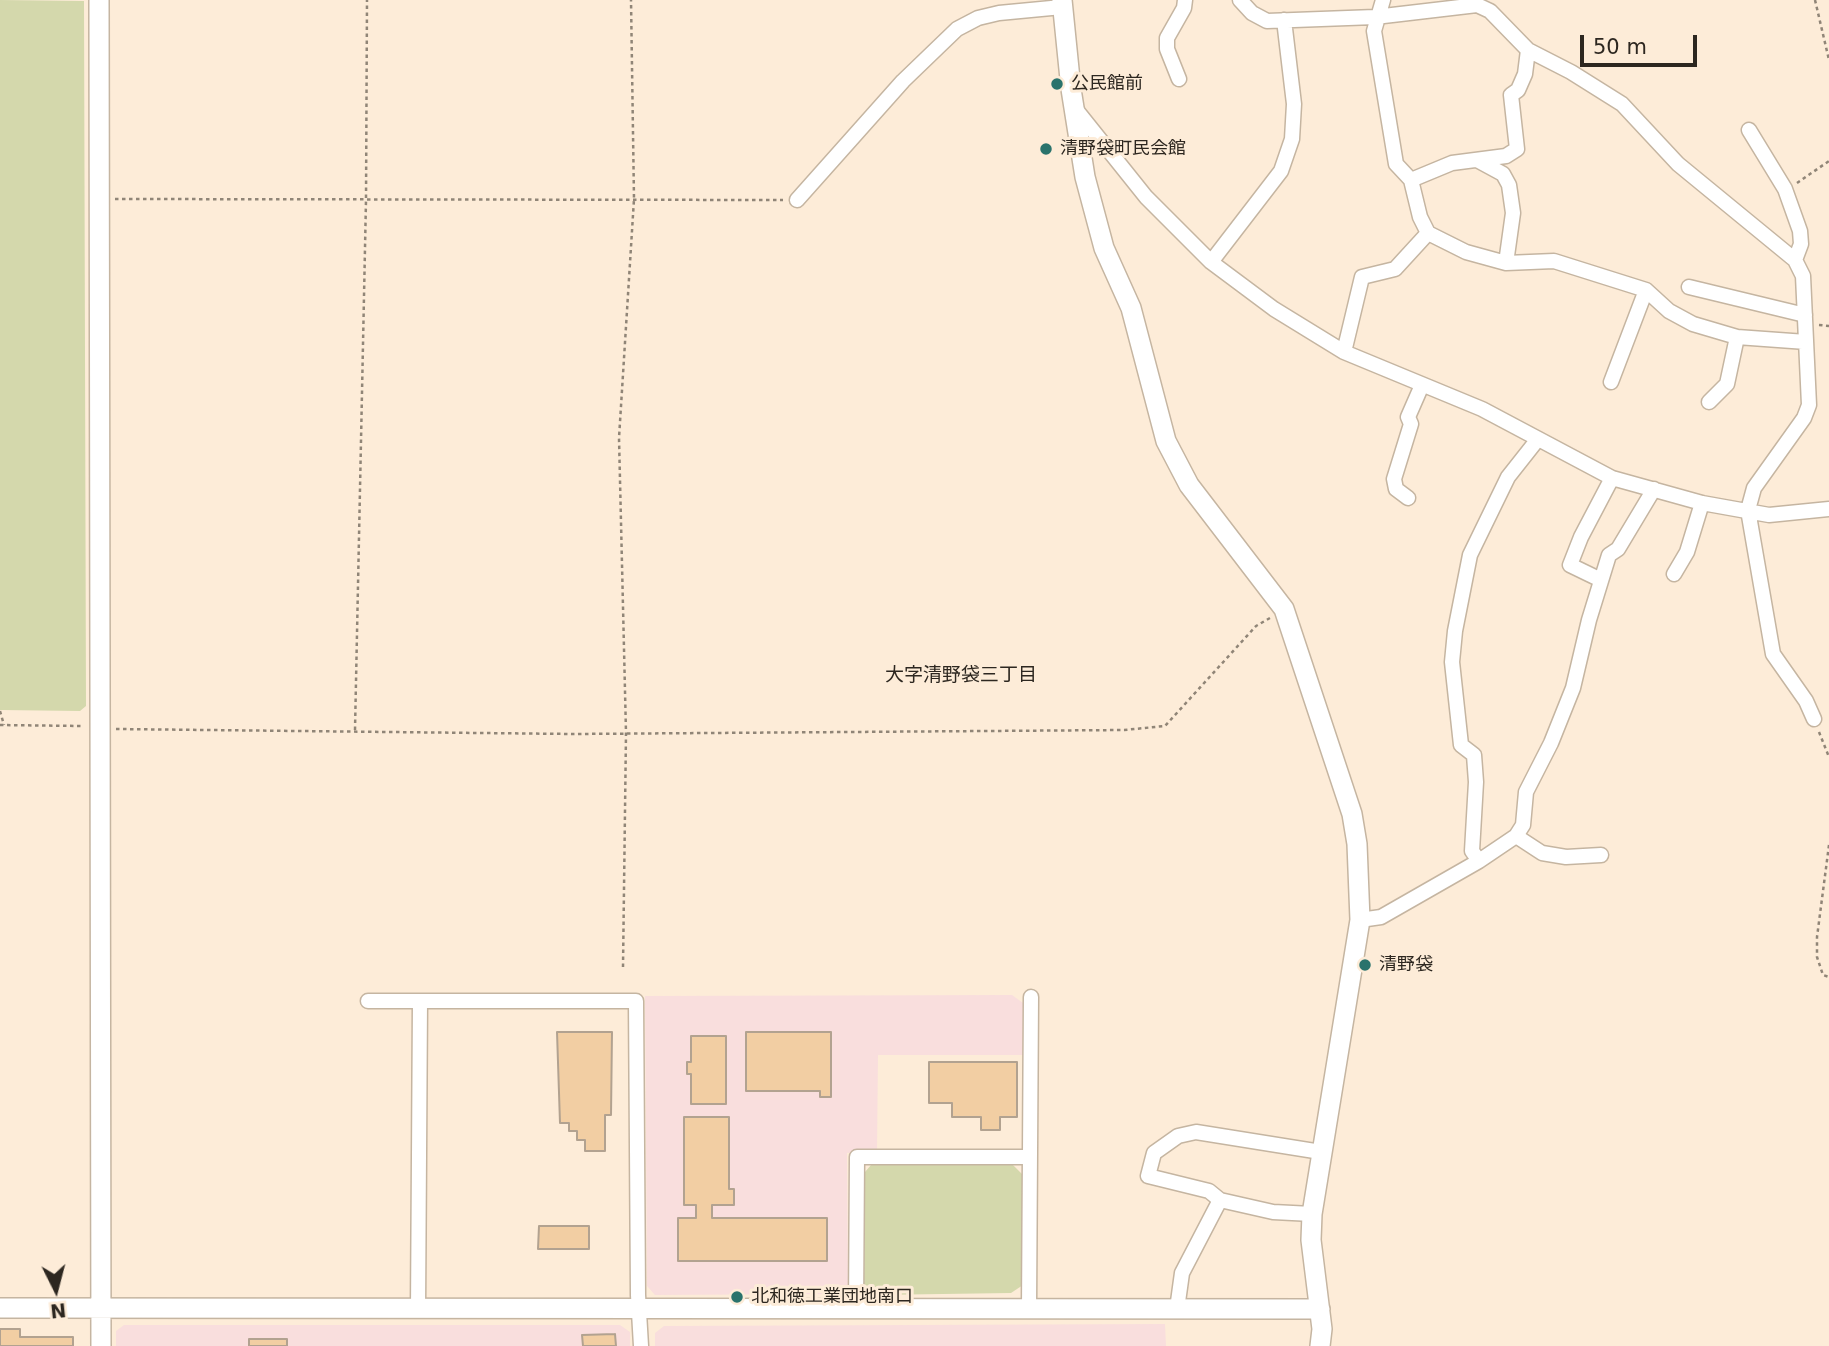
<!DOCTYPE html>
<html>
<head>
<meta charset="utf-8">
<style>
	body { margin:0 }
	#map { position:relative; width:1829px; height:1346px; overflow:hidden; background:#fdecd8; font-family:"DejaVu Sans",sans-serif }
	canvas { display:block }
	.north { position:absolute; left:21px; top:1255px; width:70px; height:70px; -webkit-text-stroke:5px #fdecd8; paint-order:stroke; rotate:174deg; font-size:19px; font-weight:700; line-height:28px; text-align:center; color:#2d2720 }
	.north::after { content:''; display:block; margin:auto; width:24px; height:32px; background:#2d2720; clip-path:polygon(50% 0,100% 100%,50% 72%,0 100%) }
	.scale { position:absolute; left:1580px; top:35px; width:117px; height:32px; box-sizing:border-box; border:4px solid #2d2720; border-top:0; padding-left:9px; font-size:21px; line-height:24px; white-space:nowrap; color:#2d2720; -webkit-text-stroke:5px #fdecd8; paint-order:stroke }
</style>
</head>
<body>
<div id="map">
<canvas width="1829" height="1346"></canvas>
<div class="north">N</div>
<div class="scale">50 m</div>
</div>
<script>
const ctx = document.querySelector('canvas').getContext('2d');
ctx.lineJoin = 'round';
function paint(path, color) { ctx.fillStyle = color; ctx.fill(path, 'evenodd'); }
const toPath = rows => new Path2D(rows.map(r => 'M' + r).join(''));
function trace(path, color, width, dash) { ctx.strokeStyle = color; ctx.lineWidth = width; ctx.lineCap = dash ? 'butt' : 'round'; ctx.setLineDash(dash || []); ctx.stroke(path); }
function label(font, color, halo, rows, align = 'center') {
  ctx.font = font + ' "DejaVu Sans","Noto Sans JP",sans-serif'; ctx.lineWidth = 6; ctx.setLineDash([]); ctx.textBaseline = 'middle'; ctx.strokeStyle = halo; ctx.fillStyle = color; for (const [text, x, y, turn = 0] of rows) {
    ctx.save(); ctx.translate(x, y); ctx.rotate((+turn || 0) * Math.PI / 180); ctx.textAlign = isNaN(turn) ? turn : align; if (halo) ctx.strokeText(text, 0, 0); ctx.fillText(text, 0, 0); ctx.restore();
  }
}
paint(toPath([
	[1012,995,1023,1003,1024,1055,878,1055,877,1151,847,1153,848,1288,843,1294,655,1295,647,1286,645,996],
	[1165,1324,1166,1346,655,1346,655,1333,664,1326],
	[124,1325,620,1325,630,1332,630,1346,116,1346,116,1331]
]), '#f9dedd');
paint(toPath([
	[0,0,84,1,86,706,80,711,0,710],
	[1011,1163,1022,1174,1023,1285,1011,1293,874,1295,864,1286,865,1172,871,1165]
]), '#d4d8ac');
const building = toPath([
	[557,1032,612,1032,611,1115,605,1115,605,1151,585,1151,585,1140,577,1140,577,1131,569,1131,569,1123,560,1123,557,1032],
	[746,1032,831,1032,831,1097,820,1097,820,1091,746,1091,746,1032],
	[691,1036,726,1036,726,1104,691,1104,691,1074,687,1074,687,1062,691,1062,691,1036],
	[929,1062,1017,1062,1017,1117,1000,1117,1000,1130,981,1130,981,1117,952,1117,952,1103,929,1103,929,1062],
	[684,1117,729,1117,729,1189,734,1189,734,1205,712,1205,712,1218,827,1218,827,1261,678,1261,678,1218,696,1218,696,1205,684,1205,684,1117],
	[539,1226,589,1226,589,1249,538,1249,539,1226],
	[0,1329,20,1329,20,1337,73,1337,73,1346,0,1346,0,1329],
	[615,1334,616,1346,583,1346,582,1335,615,1334],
	[249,1339,287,1339,287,1346,249,1346,249,1339]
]);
paint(building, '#f2cea3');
trace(building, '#b2a290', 2);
const street = toPath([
	[1240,0,1252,13,1267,21,1375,17,1477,5,1490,11,1528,50,1571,72,1622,104,1678,164,1795,260,1803,276,1809,405,1804,418,1754,488,1748,510,1773,654,1806,701,1814,719],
	[1383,0,1374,31,1396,164,1411,180,1420,217,1428,233,1466,252,1506,263,1554,261,1646,290,1669,311,1693,324,1737,337,1806,342],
	[1179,79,1167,49,1167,38,1184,8,1185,0],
	[1074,107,1146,197,1211,262,1274,309,1344,352,1482,409,1612,478,1702,503,1769,515,1829,509],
	[1749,130,1785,189,1800,231,1801,244,1795,260],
	[1479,161,1503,174,1509,185,1513,213,1506,263],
	[1411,180,1452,163,1506,156,1517,149,1511,95,1518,90,1525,74,1528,50],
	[797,200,903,81,957,29,978,18,999,13,1062,7],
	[1211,262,1281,171,1292,139,1294,104,1284,20],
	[1689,287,1805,315],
	[1344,352,1362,277,1395,269,1428,233],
	[1611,382,1646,290],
	[1709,402,1727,384,1737,337],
	[1408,498,1396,489,1394,479,1411,424,1408,417,1422,385],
	[1674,574,1687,552,1702,503],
	[1601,580,1570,565,1581,537,1612,478],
	[1516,836,1542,853,1566,857,1601,855],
	[1479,861,1516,836,1523,825,1526,792,1551,743,1573,688,1589,620,1609,555,1618,549,1654,489],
	[1360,920,1381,917,1479,861,1472,851,1476,782,1474,755,1461,745,1452,662,1455,631,1470,555,1508,477,1538,439],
	[368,1001,636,1001,638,1295,641,1346],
	[1312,1214,1273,1212,1220,1200,1209,1191,1148,1176,1154,1153,1178,1136,1196,1132,1321,1152],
	[1029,1308,1031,997],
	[856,1309,857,1157,1028,1157],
	[1177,1309,1182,1273,1220,1200],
	[418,1310,420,1001]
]);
const secondary = toPath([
	[99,0,101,1346],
	[1062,0,1071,89,1085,177,1104,248,1131,308,1166,441,1189,485,1284,609,1352,814,1357,844,1360,920,1312,1214,1311,1240,1322,1329,1320,1346],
	[0,1308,1320,1309]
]);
trace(street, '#c5b5a1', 17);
trace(secondary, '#c5b5a1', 22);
trace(toPath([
	[1815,0,1829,60],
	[1797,183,1829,161],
	[115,199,783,200],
	[1819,325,1829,326],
	[0,711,4,725],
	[0,725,81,726],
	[116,729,572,734,1124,730,1165,726,1256,626,1270,618],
	[355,730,366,200,367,0],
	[1819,732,1829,757],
	[1829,845,1817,937,1817,957,1823,975,1829,977],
	[623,967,626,733,619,438,634,199,631,0]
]), '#908577', 2.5, [3.5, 3.5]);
trace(street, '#fff', 14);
trace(secondary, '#fff', 19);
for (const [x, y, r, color] of [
	[1057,84,7,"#2a736c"],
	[1046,149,7,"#2a736c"],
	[1365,965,7,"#2a736c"],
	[737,1297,7,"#2a736c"]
]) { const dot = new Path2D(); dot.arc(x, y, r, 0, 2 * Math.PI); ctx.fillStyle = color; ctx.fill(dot); trace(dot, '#fdecd8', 2.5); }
label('18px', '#2d2720', '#fdecd8', [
	["公民館前",1071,84],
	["清野袋町民会館",1060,149],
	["清野袋",1379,965],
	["北和徳工業団地南口",751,1297]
], 'left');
label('19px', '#2d2720', '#fdecd8', [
	["大字清野袋三丁目",961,676]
]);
</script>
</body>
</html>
